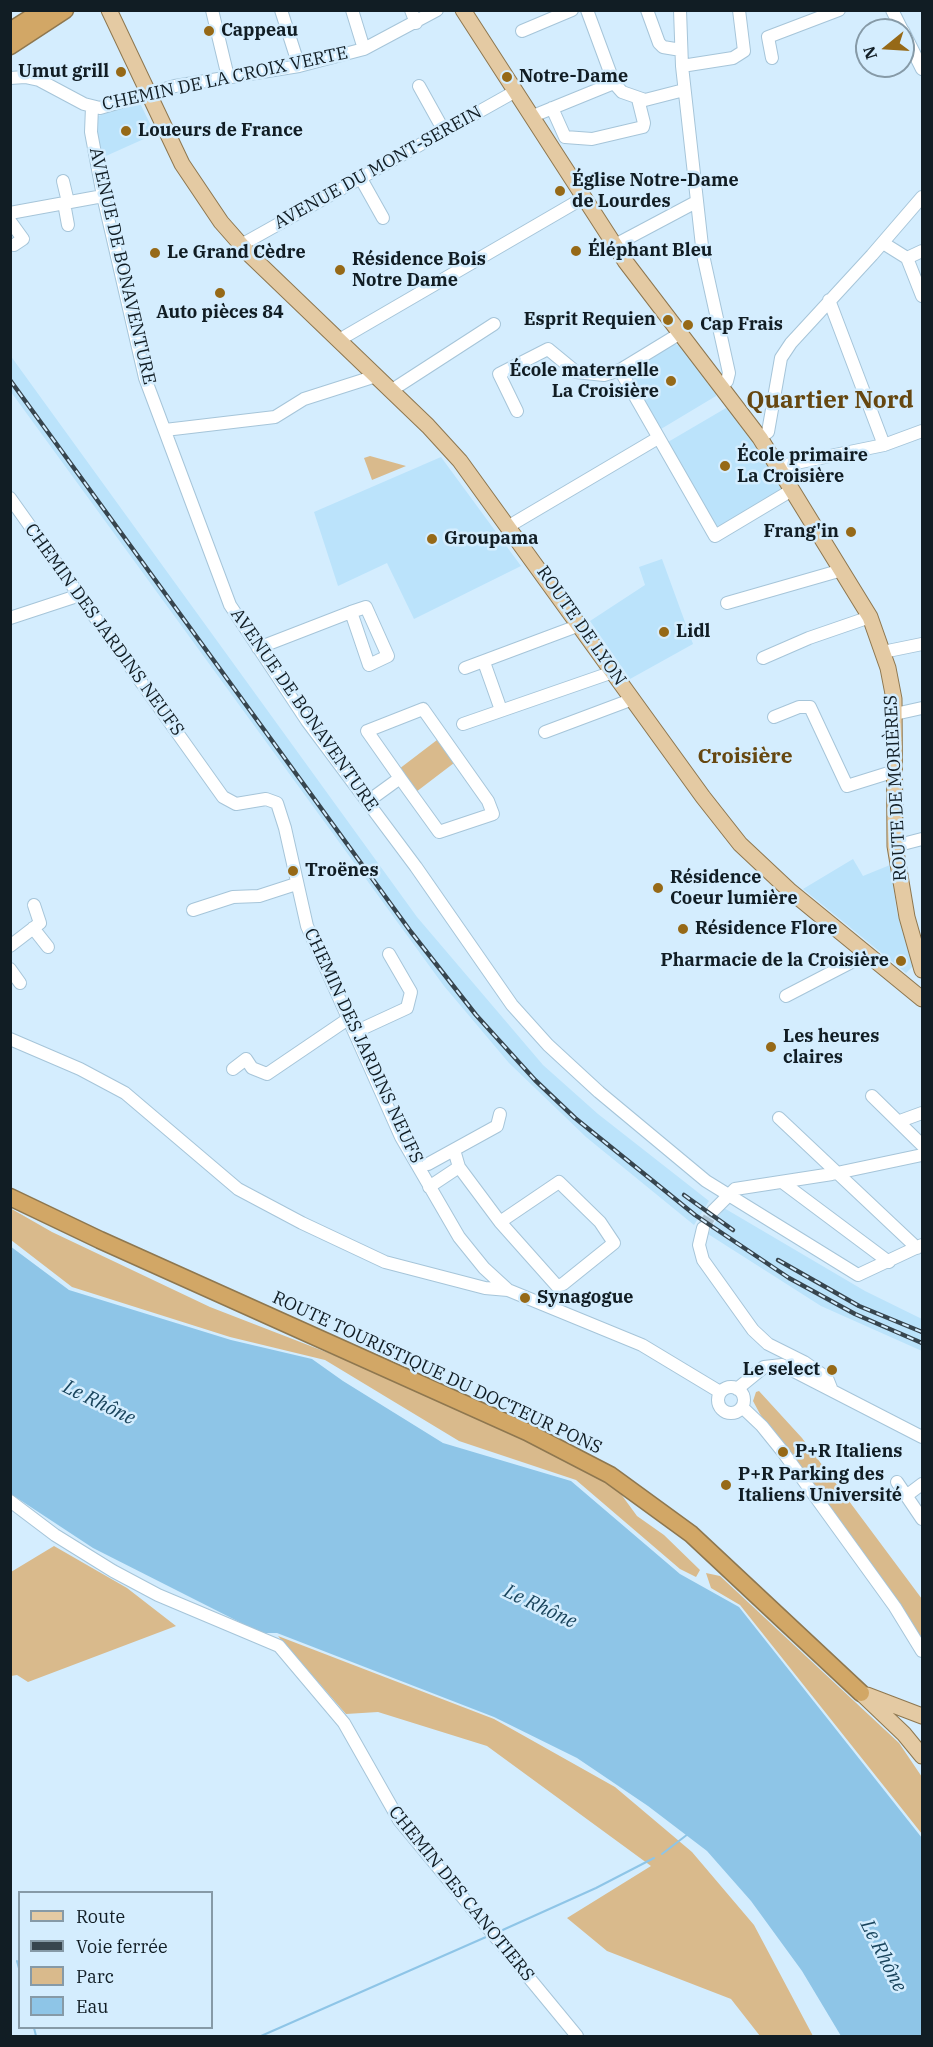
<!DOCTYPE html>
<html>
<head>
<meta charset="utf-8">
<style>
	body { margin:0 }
	#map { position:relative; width:933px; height:2047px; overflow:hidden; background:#d4edfe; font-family:"IBM Plex Serif",serif }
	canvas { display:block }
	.frame { position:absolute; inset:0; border:12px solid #111d24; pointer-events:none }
	.legend { position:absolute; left:18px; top:1891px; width:195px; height:138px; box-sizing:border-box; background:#d4edfe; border:2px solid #869aa7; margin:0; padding:8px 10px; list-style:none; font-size:18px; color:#111d24 }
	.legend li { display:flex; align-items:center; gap:12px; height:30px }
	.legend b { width:30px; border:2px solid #869aa7 }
	.north { position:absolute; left:855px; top:18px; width:60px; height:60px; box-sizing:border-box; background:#d4edfe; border:2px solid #869aa7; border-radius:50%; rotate:252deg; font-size:16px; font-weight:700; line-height:24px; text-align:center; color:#111d24 }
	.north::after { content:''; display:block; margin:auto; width:21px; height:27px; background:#966917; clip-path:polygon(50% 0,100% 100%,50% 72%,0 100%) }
</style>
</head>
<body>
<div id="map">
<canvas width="933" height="2047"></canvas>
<div class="frame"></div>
<ul class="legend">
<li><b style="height:8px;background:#e4caa3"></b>Route</li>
<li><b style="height:8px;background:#37454e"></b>Voie ferrée</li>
<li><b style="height:16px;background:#d9ba8c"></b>Parc</li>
<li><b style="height:16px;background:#8ec5e7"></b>Eau</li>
</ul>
<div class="north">N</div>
</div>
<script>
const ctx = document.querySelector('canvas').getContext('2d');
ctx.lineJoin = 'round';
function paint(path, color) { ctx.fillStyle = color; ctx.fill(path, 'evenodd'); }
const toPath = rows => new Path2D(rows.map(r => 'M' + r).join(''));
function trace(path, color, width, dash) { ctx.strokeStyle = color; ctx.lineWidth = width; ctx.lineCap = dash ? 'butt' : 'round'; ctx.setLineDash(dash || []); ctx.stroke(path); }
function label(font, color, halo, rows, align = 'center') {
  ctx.font = font + ' "IBM Plex Serif",serif'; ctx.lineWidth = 5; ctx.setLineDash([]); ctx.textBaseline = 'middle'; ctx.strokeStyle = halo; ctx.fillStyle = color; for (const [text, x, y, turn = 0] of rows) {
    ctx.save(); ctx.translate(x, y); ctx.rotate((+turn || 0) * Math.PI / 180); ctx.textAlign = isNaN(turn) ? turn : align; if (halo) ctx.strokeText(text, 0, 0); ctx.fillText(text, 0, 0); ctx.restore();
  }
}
paint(toPath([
	[139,101,155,134,97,160,93,118],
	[674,344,679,345,717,391,716,396,661,429,627,372],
	[10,355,417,917,543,1065,598,1114,709,1201,694,1225,586,1137,509,1063,444,986,11,392],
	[726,408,731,409,784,491,717,528,668,442],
	[441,457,521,566,414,619,387,563,338,586,314,512],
	[662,559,693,644,630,679,590,621,645,585,639,567],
	[853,859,863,876,890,865,897,912,913,966,906,973,803,889],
	[724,1208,865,1291,922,1319,922,1351,821,1306,708,1234]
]), '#bbe3fb');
paint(toPath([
	[370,456,406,466,372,480,364,458],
	[437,740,454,763,416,792,399,769],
	[10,1208,52,1232,210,1307,357,1364,562,1455,618,1490,637,1516,664,1535,700,1570,696,1577,680,1569,576,1480,459,1441,325,1360,230,1337,72,1287,11,1240],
	[759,1391,802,1438,922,1599,922,1640,760,1414,753,1401,756,1392],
	[54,1546,127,1588,176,1626,28,1682,17,1675,11,1676,11,1572],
	[706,1573,720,1576,899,1743,922,1777,922,1834,740,1605,711,1588],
	[278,1636,494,1719,615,1787,692,1852,754,1925,813,2036,760,2036,731,1999,607,1951,567,1918,651,1866,487,1746,378,1712,346,1714]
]), '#d9ba8c');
paint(toPath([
	[10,1246,69,1290,231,1340,312,1359,343,1381,443,1443,571,1481,680,1574,739,1607,922,1838,922,2036,841,2036,802,1971,751,1901,707,1851,648,1806,577,1758,494,1717,277,1633,261,1633,93,1548,11,1494]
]), '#8ec5e7');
trace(toPath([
	[662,1854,688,1834],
	[496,1933,596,1888,654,1858],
	[17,1961,20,1972],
	[34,2028,36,2036],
	[261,2036,486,1937]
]), '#8ec5e7', 2);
trace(toPath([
	[703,1228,713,1211]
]), '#adc3d2', 12, [12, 6]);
const minor = toPath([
	[212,10,228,77],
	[281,10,299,66],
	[352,10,364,49],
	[411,10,416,23],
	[587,10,614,83],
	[647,10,659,43,663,47,681,50],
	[680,10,682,66,703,255,729,373,727,381,723,386],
	[892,10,902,30],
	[522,31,572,10],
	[903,31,922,69],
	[772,58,768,37,839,10],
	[682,66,733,58,744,51,739,10],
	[10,78,25,77,39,80,84,104,100,108,175,86,299,66,364,49,437,10],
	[419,86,444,131],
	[92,107,91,132,103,196,145,378,230,605,307,721,416,867,512,1005,548,1045,599,1092,706,1181,858,1275,922,1245],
	[552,108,565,137,592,139,643,127,644,123,638,99],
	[533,116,614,83,622,92,645,100,684,90],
	[360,177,383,218],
	[63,181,68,202],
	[64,203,68,225],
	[10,213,103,196],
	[10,221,23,239,14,245],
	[883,243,907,258,922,296],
	[241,245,516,91],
	[615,245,696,202],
	[907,258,922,251],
	[829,300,884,445],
	[339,340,585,197],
	[620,370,715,536,792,490],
	[392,390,494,324],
	[517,411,499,374,548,349,576,372,604,375,620,370,679,334],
	[165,430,275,417,304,399,376,376],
	[760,438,768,432,781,358,791,343,872,255,922,197],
	[779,469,786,465,884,445,922,431],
	[10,498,223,797,236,804,266,799,277,803,285,828,307,926,401,1137,459,1237,484,1268,508,1290],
	[509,526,658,438],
	[727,603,842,570],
	[10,618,80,595],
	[258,648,351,612,366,607,388,656,369,665,351,612],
	[883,652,922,644],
	[763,658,809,638,870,617],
	[485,665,501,710],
	[465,668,580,625],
	[895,714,922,708],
	[774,717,799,707,810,707,847,786,895,771],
	[463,724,613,672],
	[545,732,633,699],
	[367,802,400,778,367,731,423,709,488,801,493,814,439,832,400,778],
	[895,846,922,839],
	[193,910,233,897,259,896,296,884],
	[33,928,48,947],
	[10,946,40,923,34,905],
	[10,969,20,983],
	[786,996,867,954],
	[355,1032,407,1008,411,992,389,954],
	[10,1039,80,1069,125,1093,238,1189,302,1223,385,1262,485,1288,508,1290,642,1345,720,1392],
	[233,1069,246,1059,252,1068,267,1074,348,1019],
	[872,1096,922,1145],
	[779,1118,917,1248],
	[900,1121,922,1113],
	[454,1150,459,1167,500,1222,557,1286,563,1284,614,1243,600,1222,559,1182,500,1222],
	[428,1164,497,1126,500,1114],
	[782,1182,889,1262],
	[429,1187,459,1167],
	[713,1211,735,1189,832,1174,922,1155],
	[703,1228,699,1245,703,1260,753,1330,768,1344,804,1362,827,1378,831,1388],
	'718 1400a13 13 0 1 1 26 0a13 13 0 1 1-26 0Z',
	[737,1389,764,1367,782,1365,922,1437],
	[742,1407,762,1426,783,1452,895,1607,922,1651],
	[897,1482,922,1519],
	[906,1496,922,1484],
	[10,1501,55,1535,113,1571,158,1595,279,1646,344,1723,399,1820,577,2036]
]);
const major = toPath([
	[109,10,182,164,221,222,250,255,428,426,460,461,703,797,740,844,789,890,922,999],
	[463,10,625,261,760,438,870,617,888,668,894,699,895,846,907,917,922,970],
	[861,1693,904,1734,922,1756],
	[867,1695,922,1716]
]);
const highway = toPath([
	[10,31,43,10],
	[10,46,65,10],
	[10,1197,100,1240,527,1432,610,1475,691,1534,861,1693]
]);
trace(minor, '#a6c5d9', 14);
trace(major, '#8e774f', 17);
trace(highway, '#8e774f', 19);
trace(minor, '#fff', 12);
trace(major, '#e4caa3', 15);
trace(highway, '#d2a766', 16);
const rail = toPath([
	[10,380,411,932,476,1015,535,1080,575,1118,695,1215,789,1278,855,1314,922,1343],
	[684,1195,733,1230],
	[778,1260,859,1306,922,1332]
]);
trace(rail, '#37454e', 4.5);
trace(rail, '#d4edfe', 2, [7]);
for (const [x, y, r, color] of [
	[209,31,6,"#966917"],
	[121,72,6,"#966917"],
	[507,77,6,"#966917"],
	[126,131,6,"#966917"],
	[560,191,6,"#966917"],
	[576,251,6,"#966917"],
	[155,253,6,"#966917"],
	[340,270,6,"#966917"],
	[220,293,6,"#966917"],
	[668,320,6,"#966917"],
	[688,325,6,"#966917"],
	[671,381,6,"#966917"],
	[725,466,6,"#966917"],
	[851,532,6,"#966917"],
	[432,539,6,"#966917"],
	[664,632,6,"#966917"],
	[293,871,6,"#966917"],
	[658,888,6,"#966917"],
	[683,929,6,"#966917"],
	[901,961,6,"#966917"],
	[771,1047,6,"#966917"],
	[525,1298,6,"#966917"],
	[832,1370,6,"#966917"],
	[783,1452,6,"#966917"],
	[726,1485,6,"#966917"]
]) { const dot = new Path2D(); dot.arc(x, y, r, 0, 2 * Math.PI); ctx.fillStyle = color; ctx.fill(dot); trace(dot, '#d4edfe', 2); }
label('bold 18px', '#111d24', '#d4edfe', [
	["Cappeau",221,31],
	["Umut grill",109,72,"right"],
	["Notre-Dame",519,77],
	["Loueurs de France",138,131],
	["Église Notre-Dame",572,181],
	["de Lourdes",572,202],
	["Éléphant Bleu",588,251],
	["Le Grand Cèdre",167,253],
	["Résidence Bois",352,260],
	["Notre Dame",352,281],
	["Auto pièces 84",220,313,"center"],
	["Esprit Requien",656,320,"right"],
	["Cap Frais",700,325],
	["École maternelle",659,371,"right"],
	["La Croisière",659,392,"right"],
	["École primaire",737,456],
	["La Croisière",737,477],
	["Frang'in",839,532,"right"],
	["Groupama",444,539],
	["Lidl",676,632],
	["Troënes",305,871],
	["Résidence",670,878],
	["Coeur lumière",670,899],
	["Résidence Flore",695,929],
	["Pharmacie de la Croisière",889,961,"right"],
	["Les heures",783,1037],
	["claires",783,1058],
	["Synagogue",537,1298],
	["Le select",820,1370,"right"],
	["P+R Italiens",795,1452],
	["P+R Parking des",738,1475],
	["Italiens Université",738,1496]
], 'left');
label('18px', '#111d24', '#d4edfe', [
	["CHEMIN DE LA CROIX VERTE",225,79,-12],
	["AVENUE DU MONT-SEREIN",378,168,-29],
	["AVENUE DE BONAVENTURE",122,266,77],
	["ROUTE DE LYON",581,626,55],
	["CHEMIN DES JARDINS NEUFS",104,630,54],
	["AVENUE DE BONAVENTURE",304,710,55],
	["ROUTE DE MORIÈRES",896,788,-93],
	["CHEMIN DES JARDINS NEUFS",363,1046,65],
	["ROUTE TOURISTIQUE DU DOCTEUR PONS",437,1373,25],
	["CHEMIN DES CANOTIERS",461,1894,51]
]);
label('italic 20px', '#19445c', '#d4edfe', [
	["Le Rhône",99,1403,26],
	["Le Rhône",540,1607,25],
	["Le Rhône",883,1956,63]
]);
label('bold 21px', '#664710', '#d4edfe', [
	["Croisière",745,757]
]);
label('bold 24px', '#664710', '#d4edfe', [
	["Quartier Nord",830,401]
]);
</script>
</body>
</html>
